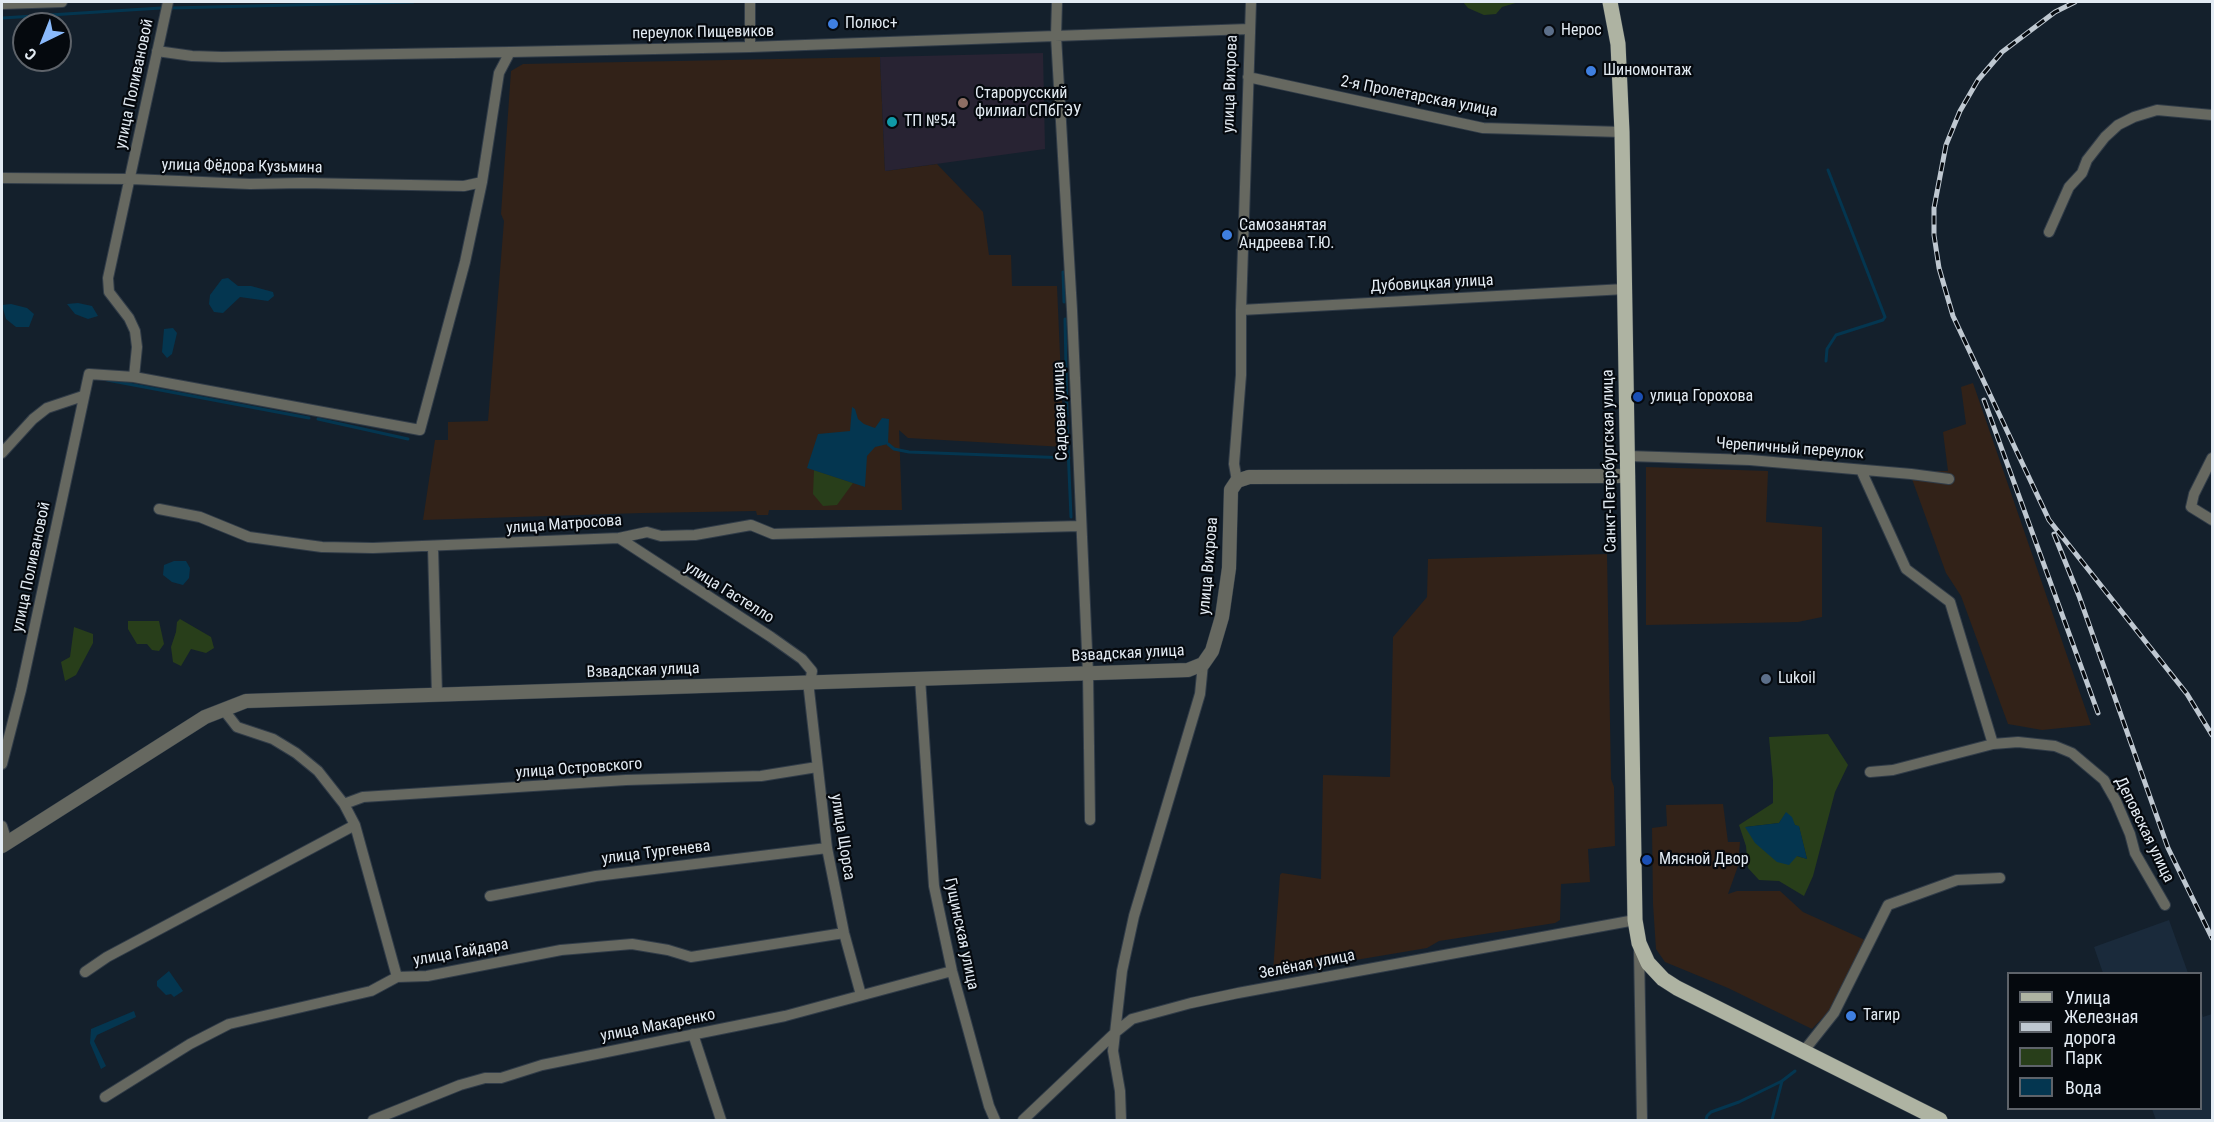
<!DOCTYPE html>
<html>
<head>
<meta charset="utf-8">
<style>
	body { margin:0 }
	#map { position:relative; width:2214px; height:1122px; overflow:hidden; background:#14202c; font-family:"Roboto Condensed",sans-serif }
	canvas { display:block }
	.frame { position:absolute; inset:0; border:3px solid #e3ebf3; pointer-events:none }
	.legend { position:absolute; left:2007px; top:972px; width:195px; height:138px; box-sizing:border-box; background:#05090e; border:2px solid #5e636a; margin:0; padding:8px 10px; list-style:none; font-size:18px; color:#e3ebf3 }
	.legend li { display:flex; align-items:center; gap:12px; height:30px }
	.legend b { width:30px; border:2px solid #5e636a }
	.north { position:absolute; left:12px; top:12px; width:60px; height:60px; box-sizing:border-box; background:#05090e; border:2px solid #5e636a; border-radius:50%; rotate:223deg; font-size:16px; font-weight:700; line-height:24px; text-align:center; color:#e3ebf3 }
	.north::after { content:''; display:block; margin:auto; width:21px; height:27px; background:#8abafc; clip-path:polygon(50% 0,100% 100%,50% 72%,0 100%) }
</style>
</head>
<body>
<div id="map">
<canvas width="2214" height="1122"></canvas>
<div class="frame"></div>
<ul class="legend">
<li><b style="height:8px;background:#aeb3a2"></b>Улица</li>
<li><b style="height:8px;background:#bfc8d1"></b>Железная дорога</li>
<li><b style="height:16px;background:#283e1a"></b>Парк</li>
<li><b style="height:16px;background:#043650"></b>Вода</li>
</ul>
<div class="north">С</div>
</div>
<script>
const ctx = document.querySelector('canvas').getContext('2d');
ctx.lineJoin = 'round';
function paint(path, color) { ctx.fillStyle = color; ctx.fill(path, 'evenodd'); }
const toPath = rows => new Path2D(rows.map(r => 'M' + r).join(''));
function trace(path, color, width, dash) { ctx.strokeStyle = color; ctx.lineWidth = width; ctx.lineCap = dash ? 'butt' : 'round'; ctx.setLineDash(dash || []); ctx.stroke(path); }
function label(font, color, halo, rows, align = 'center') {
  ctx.font = font + ' "Roboto Condensed",sans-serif'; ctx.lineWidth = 4.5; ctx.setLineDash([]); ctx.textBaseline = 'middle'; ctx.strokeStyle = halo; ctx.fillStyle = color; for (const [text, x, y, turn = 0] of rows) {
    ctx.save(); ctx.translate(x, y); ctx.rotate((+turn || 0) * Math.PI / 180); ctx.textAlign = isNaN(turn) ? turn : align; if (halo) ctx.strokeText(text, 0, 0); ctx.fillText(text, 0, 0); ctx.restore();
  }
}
paint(toPath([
	[2169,920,2188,973,2103,973,2094,947],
	[2201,1010,2203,1017,2212,1014,2212,1120,2156,1120,2152,1109,2200,1108]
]), '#1a2a3b');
paint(toPath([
	[880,57,885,171,937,164,983,212,989,255,1011,255,1012,286,1057,286,1064,447,908,438,899,430,902,510,769,510,768,515,757,515,756,511,642,513,423,520,435,440,448,440,448,422,488,421,504,221,501,214,511,71,523,64],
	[1973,383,2091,725,2042,730,2008,724,1961,596,1946,573,1912,479,1914,471,1948,471,1943,432,1966,424,1961,387],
	[1646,467,1768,471,1766,522,1822,527,1822,617,1798,622,1646,625],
	[1607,554,1611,779,1614,787,1615,846,1588,849,1590,882,1561,884,1560,920,1555,923,1439,941,1427,948,1320,966,1282,972,1273,971,1280,875,1282,873,1321,879,1323,775,1390,777,1393,637,1427,597,1428,559],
	[1723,804,1728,842,1740,842,1738,866,1728,894,1737,891,1780,891,1803,912,1865,940,1830,1010,1812,1029,1728,988,1665,962,1656,949,1653,904,1652,828,1667,826,1666,805]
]), '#322218');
paint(toPath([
	[1043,53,1045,149,885,171,880,57]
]), '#282333');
paint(toPath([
	[1463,2,1519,2,1502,7,1496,14,1484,15,1468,8],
	[814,470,853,483,837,505,823,506,813,494],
	[180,619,211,637,214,648,206,653,191,649,181,666,173,662,171,647,176,632,177,622],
	[128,621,159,621,164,644,159,651,152,650,147,644,137,644,128,629],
	[74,627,93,634,93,643,76,675,65,681,61,662,70,657],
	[1828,734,1848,765,1835,792,1813,876,1804,896,1779,881,1759,880,1748,868,1746,846,1739,825,1773,803,1773,781,1769,737],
	[1786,813,1795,825,1799,827,1807,859,1797,856,1746,827,1779,823]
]), '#283e1a');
paint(toPath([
	[228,278,238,286,251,286,273,292,274,296,268,301,240,297,223,313,214,312,209,304,210,295,222,279],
	[78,303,92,306,98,316,88,319,75,314,67,304],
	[11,304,27,308,34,314,29,327,16,327,6,319,2,305],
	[173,328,177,333,172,354,167,358,162,352,164,329],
	[852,407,855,409,858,419,864,424,875,428,882,418,889,419,888,444,875,447,867,456,865,487,807,468,818,434,850,431],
	[174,561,186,561,190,568,189,578,183,585,172,582,163,575,164,565],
	[1786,812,1792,817,1795,825,1799,826,1807,859,1797,856,1789,865,1777,862,1755,843,1745,827,1779,823],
	[169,971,183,991,174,997,171,994,166,995,157,986,157,981],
	[134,1011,136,1017,97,1035,94,1041,106,1066,101,1069,90,1043,91,1029]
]), '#043650');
trace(toPath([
	[171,8,413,2],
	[2,18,161,8],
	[1063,272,1064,302],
	[1065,319,1067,416],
	[1826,361,1827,349,1836,335,1883,320,1885,317,1828,170],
	[107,380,309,418],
	[318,419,408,439],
	[1067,425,1071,517],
	[888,444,894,449,909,452,1069,458],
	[1706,1120,1707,1116,1711,1112,1739,1102,1782,1081,1795,1071],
	[1772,1120,1782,1081]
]), '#043650', 3);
const minor = toPath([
	[1057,2,1056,36,1072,310,1088,673,1090,820],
	[2,4,62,2],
	[750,47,750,2],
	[157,51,192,56,222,57,510,52,750,47,1249,29],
	[1248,77,1483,128,1622,132],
	[2,178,131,179,250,184,302,183,464,186,482,182],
	[2049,232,2069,187,2082,173,2087,160,2105,137,2118,125,2134,117,2157,110,2212,115],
	[1241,310,1625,289],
	[134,377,137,347,135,331,129,318,109,292,108,278,168,2],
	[2,453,33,419,47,408,83,396],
	[1628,456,1750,460,1911,474,1949,479],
	[2212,458,2194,494,2191,507,2212,520],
	[1861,470,1906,569,1950,602,1993,744],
	[1237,481,1234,464,1241,375,1241,310,1251,2],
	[159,509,200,517,249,537,322,547,373,548,619,538,647,532,661,536,695,535,751,525,773,534,1080,526],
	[619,538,771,637,802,659,812,671,809,690,827,848,844,933,861,995],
	[433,547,437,695],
	[920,678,934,886,952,971,989,1106,995,1120],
	[223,709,237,727,273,739,296,753,318,771,344,804,355,825,397,977],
	[2,764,21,690,89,374,134,377,420,430,465,262,482,182,499,73,510,52],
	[1870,772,1893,770,1993,744,2018,742,2055,746,2072,753,2104,780,2116,801,2130,834,2135,853,2165,905],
	[344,804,363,797,626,780,761,776,817,767],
	[2,826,7,842],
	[490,896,596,876,827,848],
	[1639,949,1642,1120],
	[85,972,107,957,355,825],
	[693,1034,721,1120],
	[1803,1052,1834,1013,1888,905,1957,880,2000,878],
	[105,1097,190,1044,229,1024,371,991,397,977,427,976,561,950,632,944,668,950,691,957,844,933],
	[373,1120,460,1085,485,1078,501,1078,542,1065,785,1016,952,971],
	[1023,1120,1117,1031,1132,1019,1191,1003,1238,993,1635,920],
	[1121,1120,1120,1091,1113,1051,1122,971,1134,916,1200,694,1203,664]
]);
const tertiary = toPath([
	[2,846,205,717,246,701,1188,670,1203,664,1212,651,1222,617,1229,568,1231,490,1237,481,1249,477,1628,476]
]);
const primary = toPath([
	[1610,2,1618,44,1622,132,1635,920,1639,943,1648,963,1663,979,1677,988,1940,1120]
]);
trace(minor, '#313c48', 12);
trace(tertiary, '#313c48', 15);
trace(primary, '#313c48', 16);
trace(minor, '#666860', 10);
trace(tertiary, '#666860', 14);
trace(primary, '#aeb3a2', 15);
const rail = toPath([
	[2075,2,2055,12,2002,52,1978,80,1960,111,1946,145,1934,208,1934,235,1939,268,1953,316,2049,520,2187,694,2212,735],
	[1984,400,2098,713],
	[2054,534,2079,596,2168,848,2212,938]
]);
trace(rail, '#bfc8d1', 5);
trace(rail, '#05090e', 3, [9]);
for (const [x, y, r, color] of [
	[833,24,6,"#3f7fe0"],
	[1549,31,6,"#5c6f8a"],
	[1591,71,6,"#3f7fe0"],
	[963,103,6,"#8d6e63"],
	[892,122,6,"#0f9aa8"],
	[1227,235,6,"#3f7fe0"],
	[1638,397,6,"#1a4fb4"],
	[1766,679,6,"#5c6f8a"],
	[1647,860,6,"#1a4fb4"],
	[1851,1016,6,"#3f7fe0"]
]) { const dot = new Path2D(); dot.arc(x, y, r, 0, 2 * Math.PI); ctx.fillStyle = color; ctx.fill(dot); trace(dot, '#05090e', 2); }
label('16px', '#e3ebf3', '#05090e', [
	["Полюс+",845,24],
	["Нерос",1561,31],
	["Шиномонтаж",1603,71],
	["Старорусский",975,94],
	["филиал СПбГЭУ",975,112],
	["ТП №54",904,122],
	["Самозанятая",1239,226],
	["Андреева Т.Ю.",1239,244],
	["улица Горохова",1650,397],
	["Lukoil",1778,679],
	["Мясной Двор",1659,860],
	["Тагир",1863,1016]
], 'left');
label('16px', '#e3ebf3', '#05090e', [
	["переулок Пищевиков",703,33,-1],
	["улица Поливановой",135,84,-78],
	["улица Вихрова",1231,84,-88],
	["2-я Пролетарская улица",1419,97,11],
	["улица Фёдора Кузьмина",242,167,1],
	["Дубовицкая улица",1432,284,-3],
	["Садовая улица",1061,411,-92],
	["Черепичный переулок",1790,449,4],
	["Санкт-Петербургская улица",1610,461,-91],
	["улица Матросова",564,525,-4],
	["улица Вихрова",1209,566,-85],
	["улица Поливановой",32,567,-78],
	["улица Гастелло",729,593,32],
	["Взвадская улица",1128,654,-3],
	["Взвадская улица",643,671,-2],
	["улица Островского",579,769,-4],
	["Деповская улица",2144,830,64],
	["улица Щорса",842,837,81],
	["улица Тургенева",656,853,-7],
	["Гущинская улица",961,934,78],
	["улица Гайдара",461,953,-10],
	["Зелёная улица",1307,965,-11],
	["улица Макаренко",658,1026,-11]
]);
</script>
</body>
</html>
